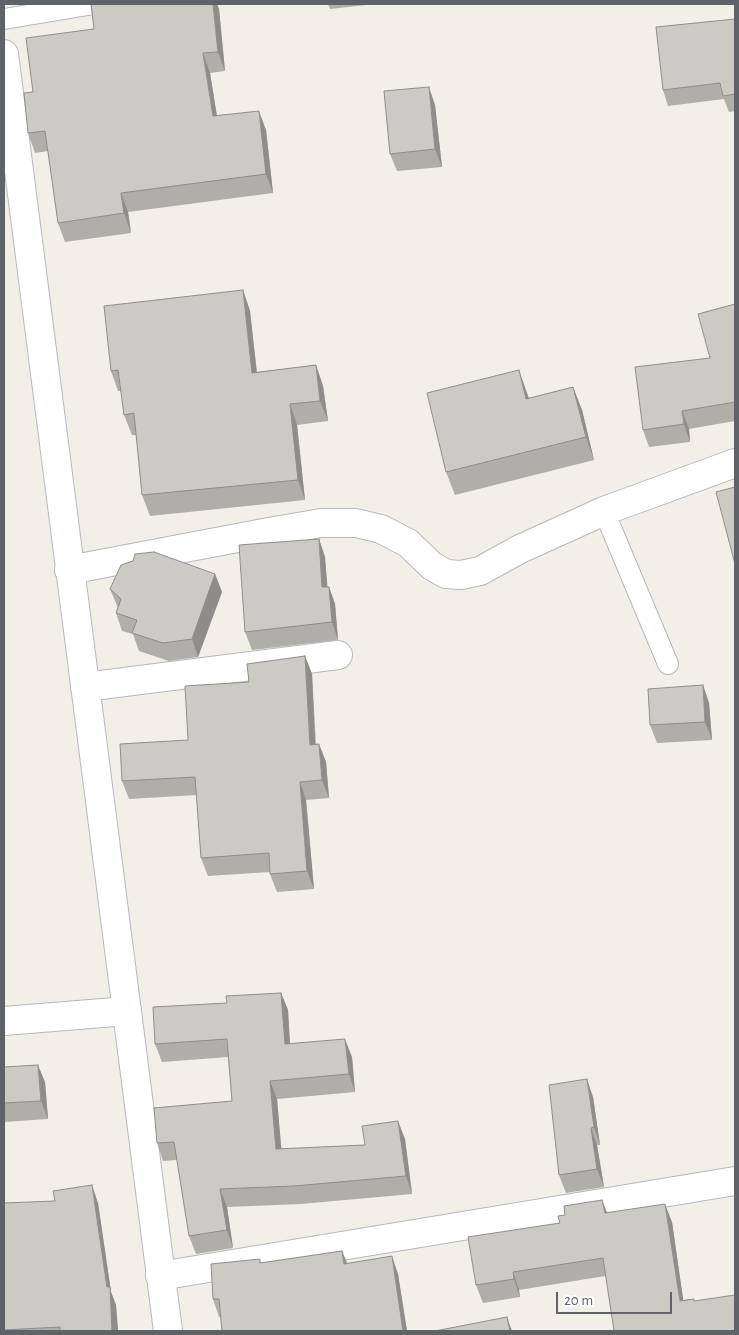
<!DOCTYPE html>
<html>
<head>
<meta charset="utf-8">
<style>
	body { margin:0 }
	#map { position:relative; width:739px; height:1335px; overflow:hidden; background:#f1efe8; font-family:"Alegreya Sans",sans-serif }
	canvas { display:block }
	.frame { position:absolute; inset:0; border:5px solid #5f6368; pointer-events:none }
	.scale { position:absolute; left:556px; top:1292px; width:116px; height:22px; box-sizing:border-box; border:2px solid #5f6368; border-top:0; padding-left:6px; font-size:15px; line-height:18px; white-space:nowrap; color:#5f6368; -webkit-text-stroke:4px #fff; paint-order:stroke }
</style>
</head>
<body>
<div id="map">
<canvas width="739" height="1335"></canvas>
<div class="frame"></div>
<div class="scale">20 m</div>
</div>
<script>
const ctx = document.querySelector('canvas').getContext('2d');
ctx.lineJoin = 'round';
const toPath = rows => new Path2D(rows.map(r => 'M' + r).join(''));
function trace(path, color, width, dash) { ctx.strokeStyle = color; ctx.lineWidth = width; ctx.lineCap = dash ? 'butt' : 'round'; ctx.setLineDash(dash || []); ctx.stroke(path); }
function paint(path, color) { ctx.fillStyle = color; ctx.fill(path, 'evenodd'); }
const lane = toPath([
	[4,19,94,4],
	[604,511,668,664]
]);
const street = toPath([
	[69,570,269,532,321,523,356,523,381,529,408,543,432,566,446,574,461,575,480,571,520,549,604,511,735,463],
	[85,687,338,655],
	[4,1021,127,1011],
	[160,1276,735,1181]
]);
const secondary = toPath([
	[4,54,168,1331]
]);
trace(lane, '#b5b8bc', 22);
trace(street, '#b5b8bc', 30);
trace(secondary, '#b6babf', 30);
trace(lane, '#fff', 20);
trace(street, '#fff', 28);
trace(secondary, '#fff', 28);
paint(toPath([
	[91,4,217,4,219,9,225,71,210,73,217,116,266,130,273,193,128,212,131,233,65,242,58,223,48,151,35,153,28,133,33,92,94,29],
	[328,4,375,4,330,9],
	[735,19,735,111,729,112,724,99,668,106,663,90],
	[435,105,442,167,397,171,390,154],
	[243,290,250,311,257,372,316,365,323,386,328,421,297,425,305,500,150,516,142,495,136,435,132,435,124,415,121,391,118,391,111,371],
	[735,304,735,421,689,429,690,442,649,447,643,430,710,358],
	[573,387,582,410,594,460,455,495,446,472,527,393,529,398],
	[319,539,325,557,327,587,329,587,335,604,338,640,252,650,245,632],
	[215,574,222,592,198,657,169,661,139,651,133,634,122,631,116,613,118,608,110,589],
	[305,656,312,674,316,744,319,744,326,762,329,798,306,800,314,889,277,892,270,874,270,872,208,876,201,858,197,795,129,799,122,781,188,740,249,682],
	[703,685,709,703,712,740,657,743,650,725],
	[281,993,288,1010,290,1044,352,1057,355,1092,277,1099,281,1149,365,1145,405,1139,412,1194,301,1204,227,1207,233,1248,196,1254,189,1236,177,1160,163,1161,157,1143,232,1101,228,1057,162,1062,155,1044,227,1003],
	[4,1067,45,1082,48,1119,4,1122],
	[593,1097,600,1145,597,1145,604,1187,566,1193,559,1175],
	[602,1200,607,1213,672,1222,683,1300,694,1299,694,1301,735,1331,605,1276,519,1290,520,1297,483,1303,476,1285,560,1223,565,1215],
	[4,1203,98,1203,111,1292,116,1305,118,1331,4,1331],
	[342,1251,347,1263,398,1274,407,1331,222,1331,221,1317,219,1317,213,1299,261,1263]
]), '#afaea9');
paint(toPath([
	[213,4,217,4,219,9,225,71,218,52],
	[203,53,210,73,220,136,213,116],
	[429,87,435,105,442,167,435,149],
	[259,111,266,130,273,193,266,174],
	[121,193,128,212,131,233,124,213],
	[243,290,250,311,259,394,252,373],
	[316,365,323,386,328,421,320,401],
	[519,370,527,393,535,422,526,399],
	[573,387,582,410,594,460,586,437],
	[290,404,297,425,305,500,298,480],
	[682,411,689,429,690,442,684,424],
	[319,539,325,557,329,605,322,587],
	[215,574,222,592,198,657,192,639],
	[329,587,335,604,338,640,332,622],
	[305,656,312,674,316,763,310,745],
	[703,685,709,703,712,740,705,722],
	[319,744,326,762,329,798,322,780],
	[300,782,306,800,314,889,307,871],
	[281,993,288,1010,291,1062,285,1044],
	[345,1039,352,1057,355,1092,349,1074],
	[38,1065,45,1082,48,1119,41,1101],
	[587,1079,593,1097,600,1145,594,1127],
	[270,1081,277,1099,283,1167,276,1149],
	[398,1121,405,1139,412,1194,406,1176],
	[591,1128,597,1145,604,1187,597,1169],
	[92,1185,98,1203,111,1292,116,1305,118,1331,112,1331,107,1287],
	[220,1189,227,1207,233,1248,227,1230],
	[602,1200,609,1218,605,1213],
	[665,1204,672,1222,686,1319,680,1301],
	[342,1251,349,1268,344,1264],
	[392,1256,398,1274,407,1331,403,1331],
	[513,1272,519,1290,520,1297,514,1279],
	[507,1317,512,1331,510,1331]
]), '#8f8d8a');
const building = toPath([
	[91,4,213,4,218,52,203,53,213,116,259,111,266,174,121,193,124,213,58,223,45,131,28,133,24,93,33,92,26,38,94,29,91,4],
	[735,19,735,94,723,96,720,83,663,90,656,27,735,19],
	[429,87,435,149,390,154,384,91,429,87],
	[243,290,252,373,316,365,320,401,290,404,298,480,142,495,134,413,124,415,118,370,111,371,104,306,243,290],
	[735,304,735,402,682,411,684,424,643,430,635,367,710,358,698,314,735,304],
	[519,370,526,399,573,387,586,437,446,472,427,393,519,370],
	[735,487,735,564,716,492,735,487],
	[319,539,322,587,329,587,332,622,245,632,239,545,319,539],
	[154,552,215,574,192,639,163,643,132,633,137,620,116,613,121,599,110,589,121,565,133,561,135,554,154,552],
	[305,656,310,745,319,744,322,780,300,782,307,871,270,874,269,853,201,858,195,777,122,781,120,744,188,740,185,686,249,682,247,664,305,656],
	[703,685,705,722,650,725,648,689,703,685],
	[281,993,285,1044,345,1039,349,1074,270,1081,276,1149,365,1145,362,1126,398,1121,406,1176,294,1186,220,1189,227,1230,189,1236,174,1142,157,1143,154,1108,232,1101,227,1039,155,1044,153,1007,227,1003,226,996,281,993],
	[38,1065,41,1101,4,1103,4,1067,38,1065],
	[587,1079,594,1127,591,1128,597,1169,559,1175,549,1085,587,1079],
	[92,1185,107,1287,110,1287,112,1331,60,1331,60,1327,4,1330,4,1203,55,1201,53,1191,92,1185],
	[602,1200,605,1213,665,1204,680,1301,694,1299,694,1301,735,1295,735,1331,614,1331,603,1258,513,1272,514,1279,476,1285,468,1237,560,1223,558,1216,565,1215,564,1206,602,1200],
	[342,1251,344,1264,392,1256,403,1331,222,1331,219,1299,213,1299,211,1264,260,1259,260,1263,342,1251],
	[507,1317,510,1331,435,1331,507,1317]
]);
paint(building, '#cccac5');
trace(building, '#8f8d8a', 1);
</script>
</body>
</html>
